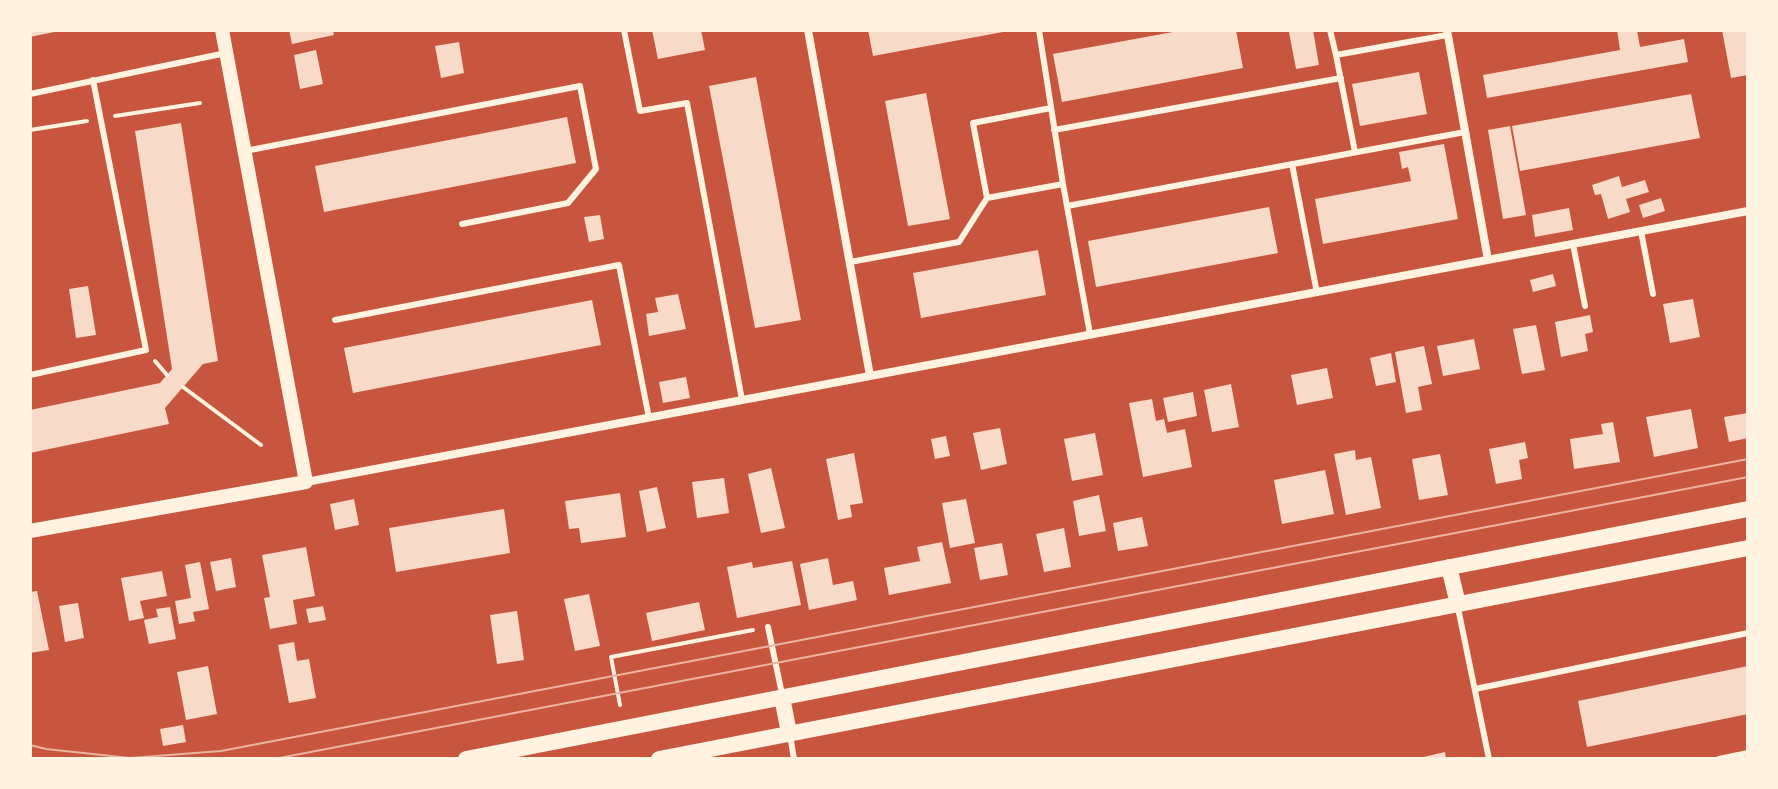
<!DOCTYPE html>
<html>
<head>
<meta charset="utf-8">
<style>
	body { margin:0 }
	#map { position:relative; width:1778px; height:789px; overflow:hidden; background:#c8553d; font-family:"Fira Sans",sans-serif }
	canvas { display:block }
	.frame { position:absolute; inset:0; border:32px solid #fff3e0; pointer-events:none }
</style>
</head>
<body>
<div id="map">
<canvas width="1778" height="789"></canvas>
<div class="frame"></div>
</div>
<script>
const ctx = document.querySelector('canvas').getContext('2d');
ctx.lineJoin = 'round';
function paint(path, color) { ctx.fillStyle = color; ctx.fill(path, 'evenodd'); }
const toPath = rows => new Path2D(rows.map(r => 'M' + r).join(''));
function trace(path, color, width, dash) { ctx.strokeStyle = color; ctx.lineWidth = width; ctx.lineCap = dash ? 'butt' : 'round'; ctx.setLineDash(dash || []); ctx.stroke(path); }
paint(toPath([
	[30,30,59,30,59,31,30,37],
	[289,30,333,30,334,35,292,44],
	[652,30,701,30,705,50,658,59],
	[868,30,1003,30,1003,32,873,56],
	[1184,30,1236,30,1243,68,1062,102,1053,54],
	[1298,30,1313,30,1319,65,1296,69,1289,32],
	[1617,30,1637,30,1640,47,1684,39,1688,62,1487,98,1483,75,1620,50],
	[1722,30,1748,30,1748,75,1731,78],
	[459,42,464,73,441,78,435,46],
	[316,50,323,84,300,89,294,55],
	[1419,72,1427,114,1360,126,1352,84],
	[756,77,801,320,755,328,709,86],
	[926,93,950,219,908,226,885,101],
	[1691,94,1700,138,1520,171,1512,126],
	[567,117,576,163,324,212,315,166],
	[181,123,218,361,203,364,165,408,169,424,30,453,30,410,160,383,172,369,135,131],
	[1510,126,1526,215,1503,219,1488,130],
	[1444,144,1458,219,1323,244,1315,199,1411,181,1408,167,1402,169,1399,152],
	[1619,176,1622,187,1645,180,1649,192,1626,199,1630,212,1608,219,1601,194,1595,195,1592,185],
	[1661,198,1665,211,1643,218,1639,205],
	[1269,207,1278,253,1096,287,1088,241],
	[1569,208,1573,230,1535,237,1532,215],
	[600,215,604,239,589,242,584,217],
	[1038,250,1046,295,921,318,913,273],
	[1553,274,1556,286,1533,292,1530,280],
	[88,286,96,335,76,338,69,289],
	[678,294,686,329,649,336,646,314,658,312,655,298],
	[1693,299,1700,337,1670,343,1663,304],
	[592,300,601,345,353,393,344,348],
	[1590,315,1593,332,1585,334,1588,351,1561,357,1555,322],
	[1536,325,1545,370,1522,374,1513,329],
	[1474,339,1480,369,1443,376,1437,346],
	[1424,346,1432,384,1418,387,1422,410,1406,413,1395,352],
	[1391,353,1396,382,1376,386,1370,358],
	[1327,368,1333,398,1297,405,1291,375],
	[686,377,690,398,663,403,659,382],
	[1231,384,1239,427,1212,432,1204,390],
	[1193,392,1197,416,1168,422,1163,398],
	[1152,399,1156,421,1164,419,1167,433,1185,429,1192,467,1143,477,1129,403],
	[1691,409,1698,448,1654,457,1646,417],
	[1748,413,1748,438,1729,442,1724,417],
	[1613,422,1620,462,1574,469,1570,439,1603,434,1601,424],
	[1000,428,1007,464,981,470,973,433],
	[1095,433,1103,475,1072,481,1064,439],
	[946,436,950,456,935,459,931,439],
	[1525,442,1528,458,1519,460,1522,479,1496,484,1489,449],
	[1355,450,1356,460,1371,457,1381,508,1346,515,1334,454],
	[854,453,863,503,850,505,852,517,838,520,826,459],
	[1440,454,1448,495,1419,500,1412,459],
	[771,468,785,528,761,533,748,474],
	[1325,470,1334,514,1282,524,1274,480],
	[724,478,729,513,697,518,692,482],
	[657,487,666,528,647,532,639,491],
	[620,493,626,537,581,543,579,528,569,529,565,501],
	[1099,495,1106,531,1079,536,1073,501],
	[354,499,359,525,335,530,330,504],
	[966,499,975,543,950,548,942,503],
	[504,509,510,553,396,572,389,528],
	[1142,517,1148,546,1118,551,1113,523],
	[1064,528,1071,567,1044,572,1036,534],
	[942,542,951,583,889,595,884,568,920,561,917,547],
	[1002,543,1008,575,980,580,974,548],
	[306,547,315,596,293,600,297,624,270,629,264,598,270,597,262,555],
	[231,558,236,587,216,591,210,562],
	[828,558,833,585,853,581,857,600,809,610,800,564],
	[792,561,801,605,737,618,727,567,752,562,753,568],
	[200,562,209,609,193,612,195,621,179,624,175,601,191,598,185,565],
	[162,571,167,596,140,601,144,618,129,621,121,578],
	[37,591,49,650,30,653,30,592],
	[589,594,600,646,575,651,564,599],
	[699,602,705,630,652,641,646,613],
	[78,603,84,638,65,642,59,606],
	[323,606,326,620,309,623,306,609],
	[170,607,176,639,149,644,144,620,158,617,156,609],
	[517,611,524,660,497,664,490,615],
	[294,642,297,661,309,659,316,698,289,703,278,645],
	[208,666,217,714,186,720,177,672],
	[1748,666,1748,714,1587,747,1578,701],
	[183,725,186,742,163,746,160,729],
	[1445,752,1446,759,1419,759,1419,758]
]), '#f7dbc8');
trace(toPath([
	[115,116,200,103],
	[30,130,87,121],
	[155,361,167,375],
	[183,387,261,445],
	[620,705,611,657,753,630]
]), '#fff3e0', 4);
trace(toPath([
	[624,30,640,111,687,103,742,400],
	[1039,30,1063,184,1090,334],
	[1330,30,1336,55],
	[30,94,226,53],
	[1051,108,973,123,987,198,1063,184],
	[1054,130,1341,78],
	[245,151,580,86,596,169,568,203,462,224],
	[1355,152,1336,55,1447,35],
	[1292,164,1317,293],
	[1067,206,1465,132],
	[1641,231,1653,294],
	[1573,244,1585,306],
	[850,262,959,242,987,198],
	[335,320,619,265,649,418],
	[30,375,146,350,93,80],
	[1458,608,1489,759],
	[768,627,782,694],
	[1475,689,1748,633],
	[790,735,794,759],
	[1719,759,1748,753]
]), '#fff3e0', 6);
trace(toPath([
	[808,30,870,376],
	[1447,30,1488,260],
	[306,482,1748,211]
]), '#fff3e0', 8);
trace(toPath([
	[30,531,306,482,222,30]
]), '#fff3e0', 14);
trace(toPath([
	[1449,567,1458,604],
	[782,697,789,733],
	[466,759,1748,509],
	[659,759,1748,548]
]), '#fff3e0', 16);
trace(toPath([
	[30,745,46,749,130,758,221,751,1748,459],
	[274,759,1748,477]
]), '#e9b49f', 2);
</script>
</body>
</html>
